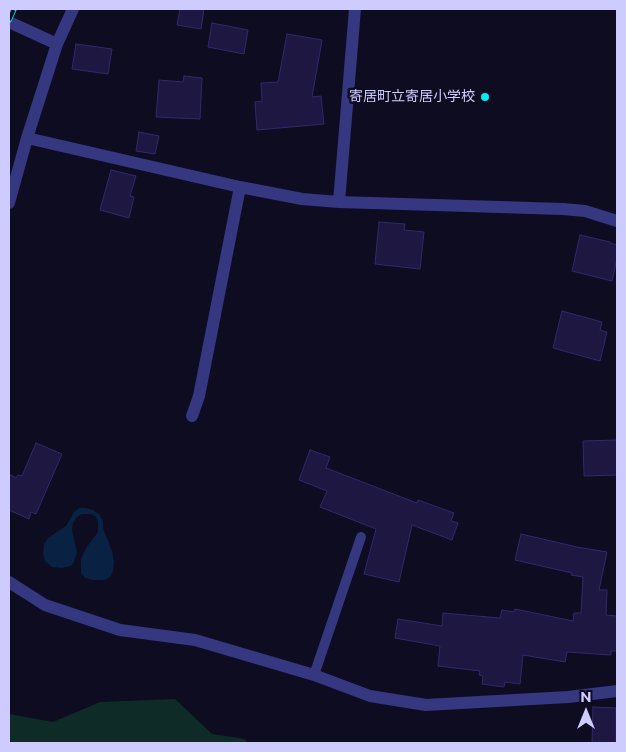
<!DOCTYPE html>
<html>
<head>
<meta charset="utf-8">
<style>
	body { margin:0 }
	#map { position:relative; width:626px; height:752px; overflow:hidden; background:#0e0c20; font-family:Montserrat,sans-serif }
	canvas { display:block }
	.frame { position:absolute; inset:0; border:10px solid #cecbff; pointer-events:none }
	.north { position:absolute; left:561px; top:687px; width:50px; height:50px; -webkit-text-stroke:4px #0e0c20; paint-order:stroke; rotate:0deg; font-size:14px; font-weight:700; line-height:20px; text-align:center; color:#cecbff }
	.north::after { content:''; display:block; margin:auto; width:18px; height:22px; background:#cecbff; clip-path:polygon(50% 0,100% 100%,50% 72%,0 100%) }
</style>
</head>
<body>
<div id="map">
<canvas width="626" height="752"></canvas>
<div class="frame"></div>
<div class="north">N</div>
</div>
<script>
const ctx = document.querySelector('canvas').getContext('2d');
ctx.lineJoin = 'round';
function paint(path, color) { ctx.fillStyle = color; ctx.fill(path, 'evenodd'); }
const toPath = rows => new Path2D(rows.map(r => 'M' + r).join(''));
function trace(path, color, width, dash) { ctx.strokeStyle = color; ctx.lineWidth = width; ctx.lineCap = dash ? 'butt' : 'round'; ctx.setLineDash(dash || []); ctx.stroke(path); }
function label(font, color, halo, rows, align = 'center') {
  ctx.font = font + ' Montserrat,"Noto Sans JP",sans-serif'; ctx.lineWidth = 5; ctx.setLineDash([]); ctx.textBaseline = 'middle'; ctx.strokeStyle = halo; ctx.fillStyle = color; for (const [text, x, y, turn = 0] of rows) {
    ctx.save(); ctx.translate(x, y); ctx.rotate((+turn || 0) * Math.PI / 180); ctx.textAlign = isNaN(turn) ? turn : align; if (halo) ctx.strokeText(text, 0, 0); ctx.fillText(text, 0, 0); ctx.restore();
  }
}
paint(toPath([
	[175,699,212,734,245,739,247,743,9,743,9,714,53,722,100,702]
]), '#0f2b28');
paint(toPath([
	[79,508,86,508,93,510,100,515,103,521,103,528,112,551,114,562,113,571,110,577,105,580,93,580,85,578,81,573,81,559,86,548,98,532,98,522,96,517,91,514,82,514,77,517,73,523,72,530,77,552,74,562,71,566,62,568,52,567,45,561,43,553,44,544,48,538,66,526,69,521,74,512]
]), '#092142');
const building = toPath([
	[180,9,204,9,201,29,177,25,180,9],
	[212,23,248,30,244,54,208,47,212,23],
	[287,34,322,40,312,97,321,96,324,124,257,130,255,102,262,101,261,83,278,82,287,34],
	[76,44,112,49,108,74,72,69,76,44],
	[184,76,202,78,200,119,156,117,159,80,183,82,184,76],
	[139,132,159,136,155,154,136,151,139,132],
	[111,170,136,176,130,196,134,197,129,218,100,210,111,170],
	[379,222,405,224,404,230,424,232,420,269,375,264,379,222],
	[580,235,610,242,610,243,617,245,617,259,612,281,572,271,580,235],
	[562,311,602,322,600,330,607,332,600,361,553,348,562,311],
	[617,440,617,475,584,476,583,441,617,440],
	[36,443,62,454,36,514,31,512,29,519,9,510,9,474,16,478,18,475,22,476,36,443],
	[310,450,330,457,326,468,417,503,418,500,454,513,451,521,458,523,452,540,412,525,399,582,364,574,376,529,320,507,327,491,299,480,310,450],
	[521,534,577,547,607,552,599,590,607,590,606,615,617,616,617,651,611,651,611,655,567,652,565,662,523,655,520,684,505,682,504,687,482,684,483,676,479,675,480,671,438,666,440,646,395,638,398,619,442,626,443,613,500,618,502,610,514,612,515,609,573,621,574,613,581,613,583,577,571,575,572,573,515,560,521,534],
	[593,707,616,708,616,743,592,743,593,707]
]);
paint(building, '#1d1742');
trace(building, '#32286f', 1);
trace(toPath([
	[314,675,361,537]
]), '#353781', 10);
trace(toPath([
	[9,22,57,44],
	[27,138,240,187,302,199,339,202,563,209,585,211,617,221],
	[339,202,355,9],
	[9,203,27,138,57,44,73,9],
	[192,416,199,396,240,187],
	[9,582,45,605,120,630,195,640,314,675,370,696,426,705,568,697,617,691]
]), '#353781', 12);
const rail = toPath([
	[9,20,14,9]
]);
trace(rail, '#00ecf6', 5.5);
trace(rail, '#0e0c20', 4, [11]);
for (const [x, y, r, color] of [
	[485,97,5,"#00ecf6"]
]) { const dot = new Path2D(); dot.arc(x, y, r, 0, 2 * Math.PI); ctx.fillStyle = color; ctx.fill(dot); trace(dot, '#0e0c20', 2); }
label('14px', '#cecbff', '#0e0c20', [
	["寄居町立寄居小学校",475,97]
], 'right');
</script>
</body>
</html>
